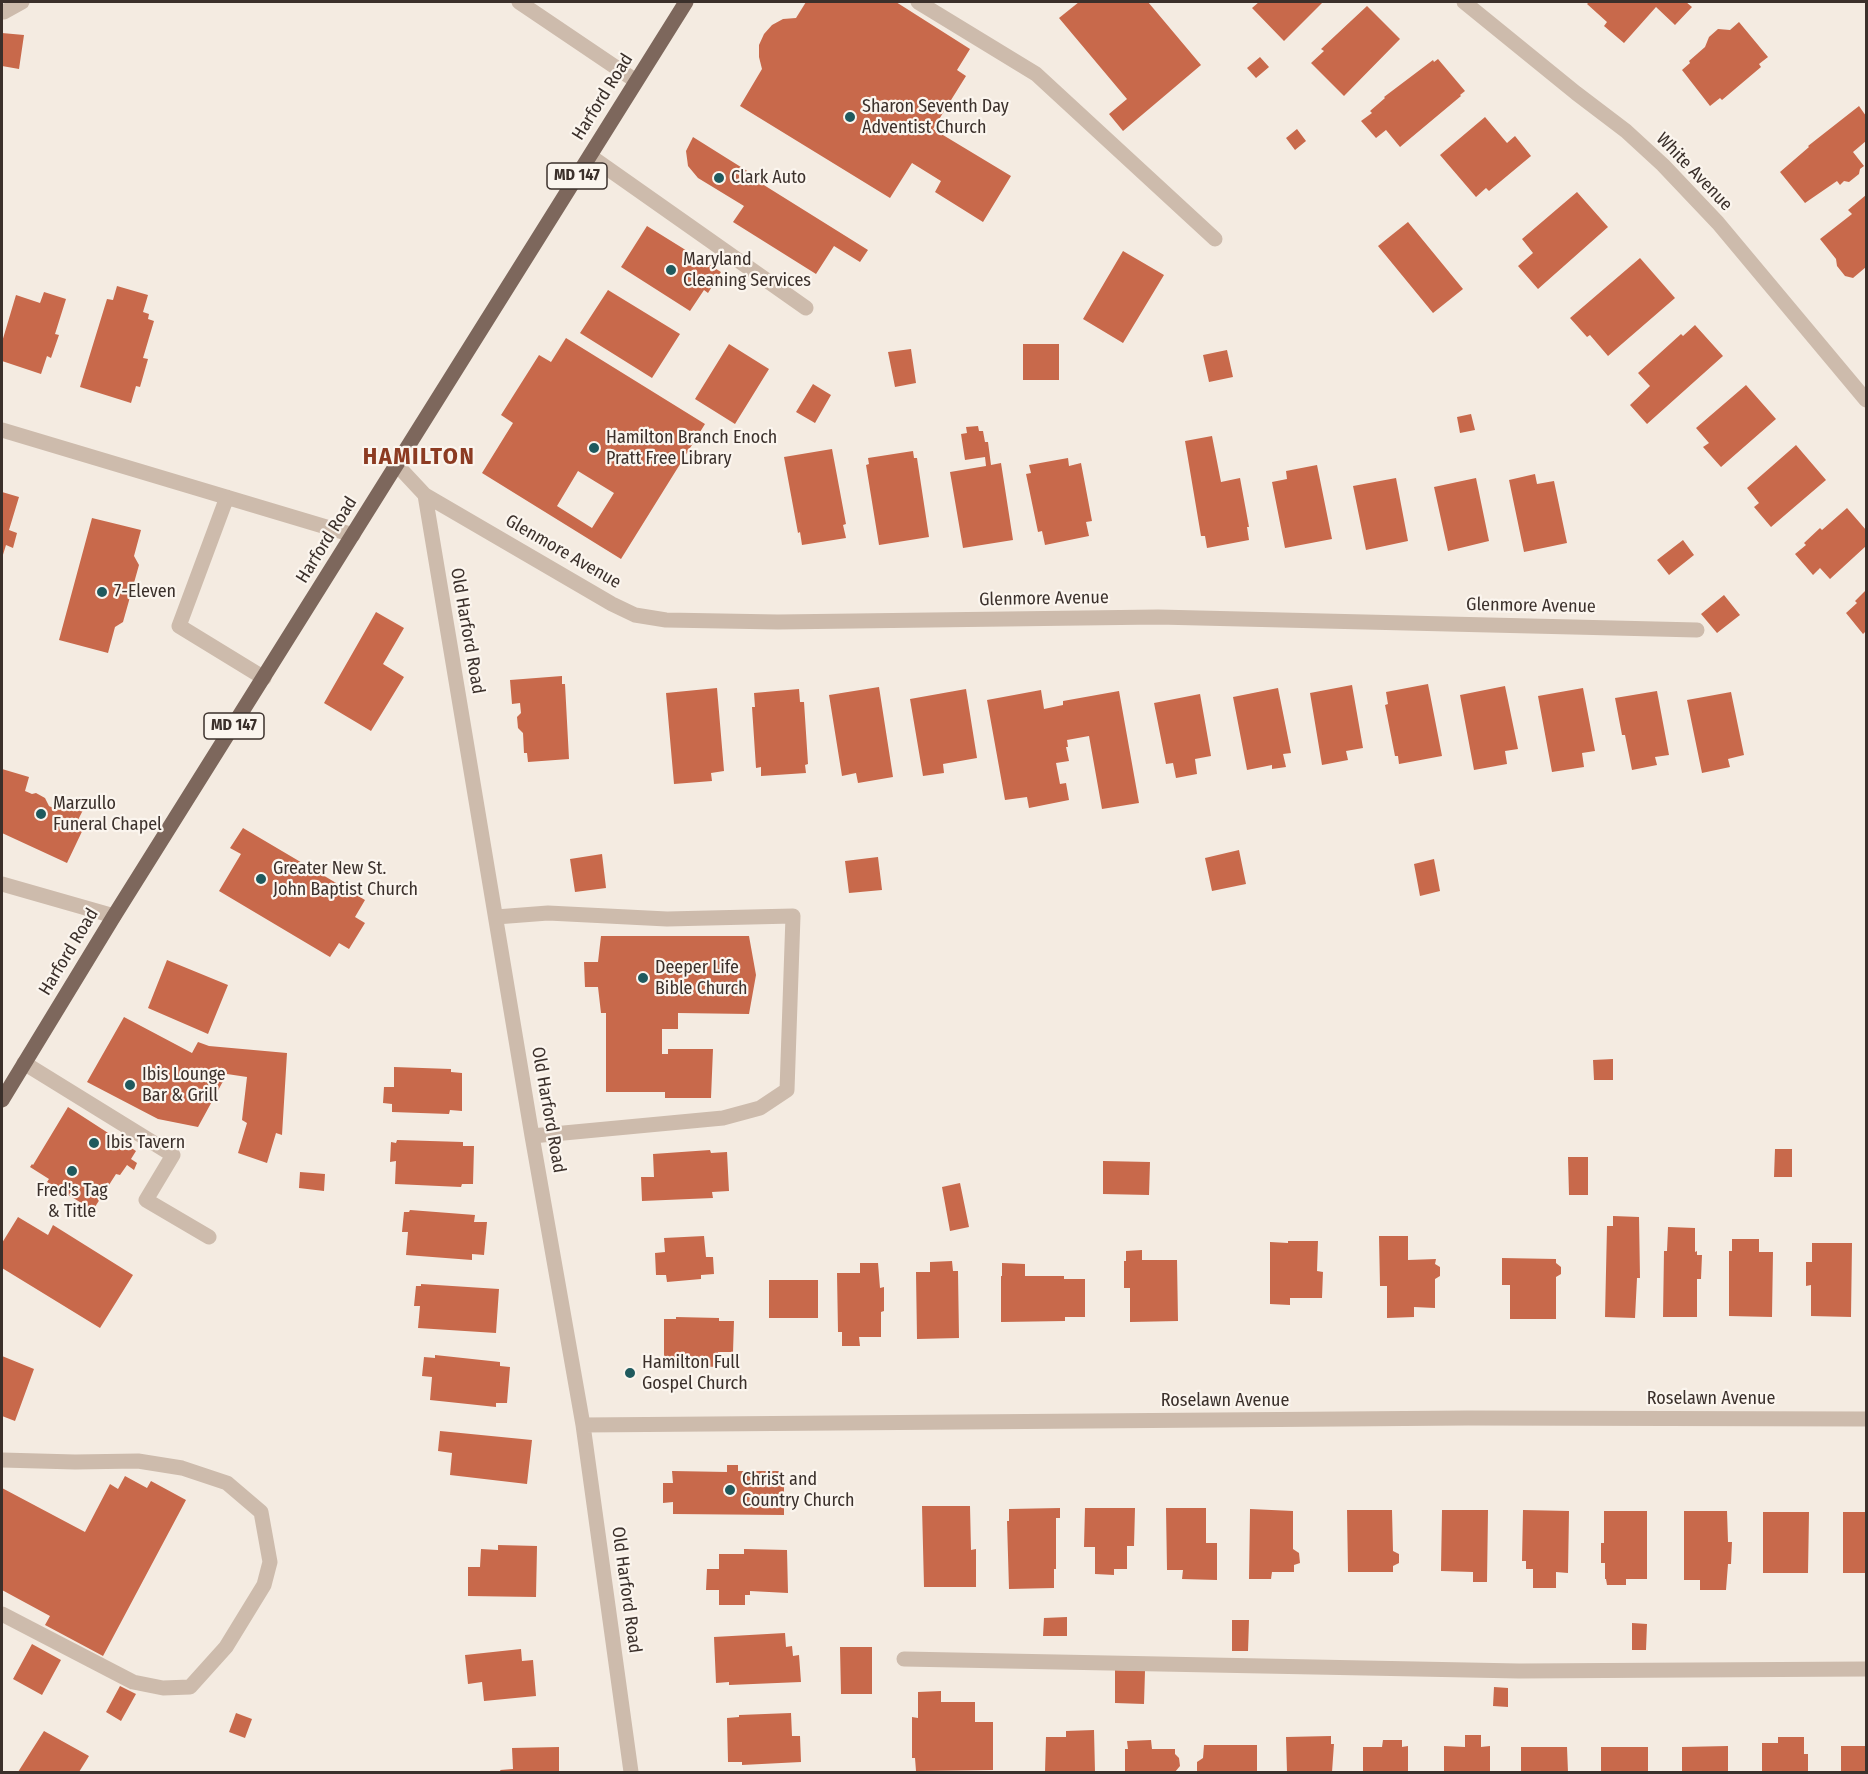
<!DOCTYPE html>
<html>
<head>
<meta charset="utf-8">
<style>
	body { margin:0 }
	#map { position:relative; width:1868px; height:1774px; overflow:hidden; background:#f4ebe1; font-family:"Fira Sans Condensed",sans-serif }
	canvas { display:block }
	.frame { position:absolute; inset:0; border:3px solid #3b302b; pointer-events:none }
</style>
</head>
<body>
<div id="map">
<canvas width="1868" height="1774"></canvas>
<div class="frame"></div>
</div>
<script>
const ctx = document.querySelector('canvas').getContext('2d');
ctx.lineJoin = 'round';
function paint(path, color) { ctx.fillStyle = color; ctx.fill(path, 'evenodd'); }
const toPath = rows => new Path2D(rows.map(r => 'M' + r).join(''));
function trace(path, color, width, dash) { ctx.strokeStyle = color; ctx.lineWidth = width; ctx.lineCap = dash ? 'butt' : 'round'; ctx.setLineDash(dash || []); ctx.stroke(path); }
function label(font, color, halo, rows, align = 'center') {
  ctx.font = font + ' "Fira Sans Condensed",sans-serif'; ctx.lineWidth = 4.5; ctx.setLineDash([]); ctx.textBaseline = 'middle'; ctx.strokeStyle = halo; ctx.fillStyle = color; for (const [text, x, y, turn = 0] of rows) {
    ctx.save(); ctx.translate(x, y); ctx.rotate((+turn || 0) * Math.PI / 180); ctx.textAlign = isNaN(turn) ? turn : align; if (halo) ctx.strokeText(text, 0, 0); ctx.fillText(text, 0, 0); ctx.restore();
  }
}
paint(toPath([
	[806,2,896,2,970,49,957,70,966,76,933,129,1011,176,983,222,935,192,941,181,912,163,890,198,740,106,762,69,759,57,759,45,764,34,772,25,783,19,796,18],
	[1079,2,1148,2,1201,65,1123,131,1109,114,1127,99,1059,18],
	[1259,2,1323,2,1284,41,1252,8],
	[1589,2,1686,2,1692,7,1675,25,1656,7,1624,43,1604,26,1607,22,1587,4],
	[1367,6,1400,39,1344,96,1311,63,1324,51,1321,49],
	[1739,22,1768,57,1759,64,1761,67,1722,100,1720,98,1710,106,1682,70,1690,63,1689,61,1705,47,1709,37,1718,29,1730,30],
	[2,33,24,35,19,69,2,66],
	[1260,57,1269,67,1256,78,1247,68],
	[1438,59,1465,91,1460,95,1461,96,1400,147,1386,130,1376,138,1361,121,1372,113,1370,111,1385,98,1384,97,1433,60,1434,62],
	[1859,106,1866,116,1866,141,1853,152,1864,166,1860,169,1859,174,1849,182,1844,181,1840,185,1837,181,1805,203,1780,172,1809,147,1808,146],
	[1485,117,1507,143,1515,136,1531,156,1489,191,1486,188,1476,197,1440,155],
	[1297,129,1306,141,1295,150,1286,138],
	[693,137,760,179,759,182,868,250,860,262,834,246,816,274,733,222,744,206,698,178,688,166,686,151],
	[1577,192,1608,227,1538,289,1518,266,1533,253,1522,239],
	[1866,195,1866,267,1853,278,1845,276,1837,266,1836,259,1820,239,1852,214,1848,210],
	[1408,222,1463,289,1433,313,1378,246],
	[647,226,721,272,708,293,704,290,690,311,621,267],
	[1123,251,1164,275,1123,343,1083,319],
	[1640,258,1675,298,1608,356,1590,335,1587,337,1570,318],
	[117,286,148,295,143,312,149,314,148,319,154,321,143,358,148,359,140,387,136,386,131,403,80,387,107,299,113,300],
	[608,290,680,334,652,378,580,333],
	[44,292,66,299,55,334,59,335,51,358,47,356,41,374,2,361,2,342,16,295,40,303],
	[1695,325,1723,356,1647,424,1630,405,1650,386,1638,373,1681,334,1683,336],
	[566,338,705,424,621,559,482,473,513,423,501,415,539,355,551,362],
	[578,471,614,493,592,528,557,506],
	[729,344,769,369,735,424,695,399],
	[1023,344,1059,344,1059,380,1023,380],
	[911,349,916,383,895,387,888,352],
	[1227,350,1233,377,1209,382,1203,355],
	[813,384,831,395,815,423,796,412],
	[1746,385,1776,419,1721,467,1703,447,1709,443,1696,428],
	[1471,414,1475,430,1460,433,1457,417],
	[978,426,979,431,983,431,985,442,988,442,991,465,1001,463,1013,540,963,548,950,472,986,466,985,457,965,460,961,434,967,433,966,427],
	[1212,436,1221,482,1240,478,1249,527,1247,527,1249,540,1207,548,1205,536,1201,536,1185,441],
	[1796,445,1826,480,1771,527,1754,507,1759,503,1747,488],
	[832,449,846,524,843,525,846,538,802,545,800,532,798,533,784,457],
	[913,451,914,458,917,458,929,537,879,545,866,465,869,464,868,458],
	[1068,458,1069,466,1081,463,1092,521,1086,522,1089,536,1045,545,1042,531,1038,532,1026,474,1031,473,1029,465],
	[1317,465,1332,539,1285,548,1272,482,1287,479,1286,471],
	[1535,474,1537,484,1554,481,1567,543,1524,552,1509,480],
	[1396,478,1408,541,1366,550,1353,486],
	[1476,478,1489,541,1448,551,1434,487],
	[2,492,19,497,9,530,17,533,13,548,6,545,2,558],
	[1847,508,1866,530,1866,546,1830,579,1820,568,1813,575,1795,554,1806,545,1804,543,1820,528,1822,530],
	[92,518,141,530,134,556,139,565,123,622,115,627,108,653,59,640],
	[1683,540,1694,555,1669,575,1657,560],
	[1866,590,1866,631,1863,634,1846,613,1857,603,1855,601],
	[1724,595,1740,615,1717,633,1701,614],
	[376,612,404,628,383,664,404,677,371,731,324,703],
	[562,676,562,684,565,684,569,759,528,762,527,753,524,753,523,733,518,728,517,717,521,713,520,703,512,704,510,680],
	[1428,684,1442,756,1399,764,1398,756,1395,756,1385,705,1388,704,1386,692],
	[1352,685,1363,748,1346,751,1348,760,1322,765,1310,693],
	[1505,686,1518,749,1505,751,1507,764,1474,770,1460,695],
	[879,687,893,777,858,783,856,773,842,776,829,695],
	[717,688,724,771,711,773,712,781,674,784,666,693],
	[1278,688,1291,753,1283,754,1286,767,1272,769,1272,765,1247,770,1233,697],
	[1583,688,1595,751,1582,753,1584,767,1552,772,1538,696],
	[799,689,800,702,804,702,808,764,805,765,806,773,761,776,761,767,756,768,752,707,755,707,754,693],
	[966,689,977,758,943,764,944,773,923,776,910,699],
	[1041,690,1044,709,1063,705,1063,701,1119,691,1139,803,1102,809,1089,736,1067,740,1068,747,1066,747,1069,761,1056,763,1060,784,1066,783,1069,800,1029,808,1027,797,1005,800,987,700],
	[1657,691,1669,755,1655,757,1657,765,1632,770,1625,735,1622,735,1615,698],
	[1731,692,1744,755,1728,759,1730,767,1702,773,1687,700],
	[1200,694,1211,756,1195,759,1197,774,1176,778,1173,763,1166,764,1154,703],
	[2,769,29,777,25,791,32,794,36,793,45,798,49,806,53,808,59,796,84,808,78,820,86,823,67,863,2,833],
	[243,828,365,900,355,917,365,923,349,949,339,943,330,957,219,891,241,854,230,848],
	[1239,850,1246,884,1212,891,1205,858],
	[602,854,606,888,575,892,570,859],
	[878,857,882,890,849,893,845,861],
	[1434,859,1440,891,1420,896,1414,864],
	[601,936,749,936,756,975,749,1014,678,1013,678,1029,662,1029,662,1054,668,1054,668,1049,713,1049,711,1098,665,1098,665,1092,606,1092,606,1013,601,1013,598,987,585,987,584,962,598,962],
	[167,960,228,985,208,1034,148,1008],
	[124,1017,192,1053,198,1042,209,1046,287,1053,282,1135,276,1133,267,1163,238,1153,247,1123,242,1120,247,1077,227,1074,198,1127,158,1119,87,1082],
	[1613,1059,1613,1080,1594,1080,1593,1060],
	[394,1067,451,1069,451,1072,462,1073,462,1111,450,1110,449,1114,392,1112,392,1104,383,1103,384,1087,394,1087],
	[68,1107,136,1151,131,1159,137,1163,134,1170,127,1165,120,1175,116,1174,93,1210,47,1182,49,1179,30,1167,32,1164,33,1165],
	[397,1140,463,1142,463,1146,474,1146,473,1184,462,1184,461,1187,395,1184,396,1161,390,1162,391,1142,396,1143],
	[1775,1149,1792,1149,1792,1177,1774,1177],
	[710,1150,711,1153,727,1152,729,1191,712,1192,713,1198,642,1201,641,1177,654,1177,653,1154],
	[1568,1157,1588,1157,1588,1195,1569,1195],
	[1103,1161,1150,1162,1149,1195,1103,1194],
	[300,1172,325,1174,324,1191,299,1188],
	[960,1183,969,1227,950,1231,942,1187],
	[410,1210,475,1215,474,1222,487,1222,484,1255,472,1254,472,1260,406,1255,408,1232,402,1232,404,1212,409,1212],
	[1613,1216,1639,1217,1640,1278,1637,1278,1635,1318,1605,1317,1607,1226,1613,1226],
	[18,1217,48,1235,53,1225,133,1275,100,1328,2,1268,2,1243],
	[1668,1227,1695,1228,1695,1252,1697,1251,1697,1255,1702,1255,1701,1279,1697,1279,1697,1317,1663,1317,1664,1251,1667,1251],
	[704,1236,706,1257,713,1257,714,1274,701,1275,701,1279,667,1282,666,1275,656,1275,655,1253,665,1252,664,1238],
	[1379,1236,1408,1236,1408,1260,1436,1259,1435,1264,1440,1267,1440,1276,1435,1279,1435,1308,1414,1307,1414,1317,1387,1318,1387,1286,1380,1286],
	[1732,1239,1759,1239,1759,1252,1773,1252,1772,1317,1729,1316,1729,1251,1732,1251],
	[1288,1241,1318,1241,1317,1271,1323,1272,1322,1298,1290,1298,1290,1305,1270,1304,1270,1242,1288,1243],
	[1812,1243,1852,1243,1851,1317,1811,1316,1811,1285,1806,1286,1806,1262,1812,1262],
	[1142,1250,1142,1260,1177,1260,1178,1321,1130,1322,1130,1288,1124,1288,1124,1261,1126,1261,1126,1251],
	[1502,1258,1556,1259,1556,1263,1561,1267,1561,1274,1556,1277,1556,1319,1510,1319,1510,1285,1502,1285],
	[952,1261,953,1271,958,1271,959,1338,917,1339,916,1272,930,1272,930,1262],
	[860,1263,878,1263,880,1288,884,1287,884,1311,881,1312,881,1337,859,1337,860,1346,842,1346,842,1332,838,1332,837,1273,860,1273],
	[1002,1263,1025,1264,1025,1276,1064,1276,1064,1279,1085,1279,1085,1317,1065,1317,1065,1321,1001,1322,1001,1276,1002,1276],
	[769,1280,818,1280,818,1318,769,1318],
	[421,1284,499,1289,496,1333,418,1328,420,1306,414,1306,416,1286,421,1286],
	[676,1317,719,1318,719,1321,734,1321,733,1352,718,1352,718,1367,664,1365,664,1319,676,1319],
	[435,1355,500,1362,500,1366,510,1367,507,1403,496,1403,496,1407,430,1400,432,1377,422,1376,424,1357,435,1358],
	[2,1356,34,1369,15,1421,2,1416],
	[440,1431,532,1440,527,1484,450,1475,452,1453,438,1451],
	[727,1465,738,1465,738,1471,784,1471,784,1515,673,1514,673,1502,663,1503,663,1483,673,1483,672,1471,727,1472],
	[125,1476,147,1488,151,1481,186,1500,103,1656,45,1625,50,1616,2,1590,2,1488,85,1532,110,1484,118,1489],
	[922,1506,970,1506,971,1550,976,1549,976,1587,924,1587],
	[1060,1508,1060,1518,1056,1518,1056,1569,1054,1569,1054,1588,1009,1589,1007,1521,1009,1521,1009,1509],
	[1085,1508,1135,1508,1134,1546,1127,1546,1127,1569,1114,1569,1114,1575,1095,1574,1095,1547,1084,1547],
	[1166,1508,1206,1508,1206,1543,1217,1543,1217,1580,1182,1579,1183,1570,1167,1570],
	[1250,1509,1293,1511,1293,1549,1299,1553,1300,1563,1294,1565,1294,1572,1272,1572,1271,1579,1249,1579],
	[1347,1510,1392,1510,1393,1551,1399,1554,1399,1563,1393,1566,1393,1572,1348,1572],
	[1442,1510,1488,1510,1487,1582,1473,1582,1473,1572,1441,1571],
	[1523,1510,1569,1511,1568,1573,1556,1572,1556,1588,1533,1588,1533,1569,1526,1569,1526,1561,1522,1561],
	[1604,1511,1647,1511,1647,1579,1626,1579,1626,1585,1607,1585,1606,1579,1605,1579,1605,1563,1601,1563,1601,1543,1604,1543],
	[1684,1511,1727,1511,1728,1542,1732,1542,1731,1564,1728,1564,1726,1590,1700,1590,1700,1580,1684,1580],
	[1763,1512,1809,1512,1808,1573,1763,1573],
	[1843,1512,1866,1512,1866,1573,1843,1573],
	[498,1545,537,1546,536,1597,468,1596,468,1567,480,1567,481,1549,498,1550],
	[744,1549,787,1550,788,1593,750,1591,750,1595,745,1595,745,1605,719,1605,719,1590,706,1590,707,1569,719,1569,719,1554,744,1554],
	[1067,1617,1067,1636,1043,1636,1044,1618],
	[1232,1620,1249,1620,1248,1651,1232,1651],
	[1632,1623,1647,1624,1646,1650,1632,1650],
	[785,1633,786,1647,792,1646,793,1656,799,1655,801,1682,729,1685,729,1682,716,1683,714,1637],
	[32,1644,61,1660,42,1695,13,1679],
	[840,1647,872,1647,872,1694,841,1694],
	[521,1649,522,1661,533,1660,536,1696,484,1701,482,1682,468,1684,465,1655],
	[1115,1670,1145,1671,1144,1704,1115,1703],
	[120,1686,136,1694,121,1721,106,1712],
	[1494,1687,1508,1688,1508,1707,1493,1706],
	[941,1691,941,1702,975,1702,975,1722,993,1722,993,1770,916,1771,915,1758,912,1758,912,1717,918,1718,918,1692],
	[236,1713,252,1719,245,1738,229,1732],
	[791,1713,792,1736,800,1736,801,1762,742,1765,742,1762,728,1762,727,1718,739,1717,739,1715],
	[1094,1730,1095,1772,1045,1772,1046,1737,1066,1737,1066,1731],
	[44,1731,89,1756,79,1772,18,1772],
	[1465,1735,1481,1735,1481,1747,1490,1746,1490,1772,1444,1772,1444,1746,1465,1747],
	[1331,1736,1331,1744,1334,1744,1332,1772,1287,1772,1286,1737],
	[1778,1737,1804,1737,1804,1754,1808,1754,1808,1772,1762,1772,1762,1743,1778,1743],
	[1151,1740,1152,1749,1175,1749,1175,1754,1179,1758,1180,1766,1175,1772,1125,1772,1125,1749,1128,1749,1127,1741],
	[1383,1740,1402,1740,1402,1747,1408,1746,1408,1772,1363,1772,1363,1747,1382,1747],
	[1204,1745,1257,1745,1257,1772,1199,1772,1197,1771,1197,1762,1203,1758],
	[1728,1746,1728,1772,1682,1772,1682,1747],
	[1841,1746,1866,1746,1866,1772,1841,1772],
	[559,1747,559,1772,501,1772,500,1770,513,1769,512,1748],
	[1521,1747,1567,1747,1568,1772,1521,1772],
	[1601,1747,1648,1747,1648,1772,1601,1772]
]), '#c8694b');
trace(toPath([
	[519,2,636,81],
	[918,2,1036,74,1215,239],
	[1464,2,1576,93,1626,131,1663,165,1718,223,1866,400],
	[2,11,4,12,22,2],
	[590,156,806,308],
	[2,430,353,535],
	[397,465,425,495,532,1136,583,1425,631,1772],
	[425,495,612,604,635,615,666,620,778,622,1158,617,1697,630],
	[227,497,179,626,264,678],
	[2,884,114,916],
	[496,917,548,913,667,919,793,916,787,1090,760,1108,723,1118,532,1136],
	[24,1063,173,1155,146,1200,209,1237],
	[583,1425,1468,1418,1866,1419],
	[2,1460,75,1462,138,1461,182,1468,227,1483,261,1512,270,1562,264,1585,226,1647,190,1687,163,1688,133,1682,2,1614],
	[904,1659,1519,1671,1866,1669]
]), '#cdbbac', 15);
trace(toPath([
	[2,1100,114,916,686,2]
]), '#7d675c', 15);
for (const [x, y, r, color] of [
	[850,117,6,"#1f5a5e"],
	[719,178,6,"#1f5a5e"],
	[671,270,6,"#1f5a5e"],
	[594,448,6,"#1f5a5e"],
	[102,592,6,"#1f5a5e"],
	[41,814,6,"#1f5a5e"],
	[261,879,6,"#1f5a5e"],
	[643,978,6,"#1f5a5e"],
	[130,1085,6,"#1f5a5e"],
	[94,1143,6,"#1f5a5e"],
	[72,1171,6,"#1f5a5e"],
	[630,1373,6,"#1f5a5e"],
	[730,1490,6,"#1f5a5e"]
]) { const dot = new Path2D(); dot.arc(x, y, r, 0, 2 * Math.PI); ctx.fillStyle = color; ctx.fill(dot); trace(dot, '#fbf5ee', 2); }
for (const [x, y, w] of [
	[577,176,60],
	[234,726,60]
]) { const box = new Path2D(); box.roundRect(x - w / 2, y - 13, w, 26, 4.5); ctx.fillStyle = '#fbf5ee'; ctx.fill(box); trace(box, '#3b302b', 1.5); }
label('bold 16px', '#3b302b', null, [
	["MD 147",577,176],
	["MD 147",234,726]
]);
label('18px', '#3b302b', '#fbf5ee', [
	["Harford Road",603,97,-58],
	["White Avenue",1694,172,46],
	["Harford Road",327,540,-58],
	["Glenmore Avenue",563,552,30],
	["Glenmore Avenue",1044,599,-1],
	["Glenmore Avenue",1531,606,1],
	["Old Harford Road",467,631,80],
	["Harford Road",69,952,-59],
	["Old Harford Road",548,1110,80],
	["Roselawn Avenue",1711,1399],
	["Roselawn Avenue",1225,1401],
	["Old Harford Road",626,1590,82]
]);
label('18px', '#3b302b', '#fbf5ee', [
	["Sharon Seventh Day",862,107],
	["Adventist Church",862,128],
	["Clark Auto",731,178],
	["Maryland",683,260],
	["Cleaning Services",683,281],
	["Hamilton Branch Enoch",606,438],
	["Pratt Free Library",606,459],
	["7-Eleven",114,592],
	["Marzullo",53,804],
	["Funeral Chapel",53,825],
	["Greater New St.",273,869],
	["John Baptist Church",273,890],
	["Deeper Life",655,968],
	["Bible Church",655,989],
	["Ibis Lounge",142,1075],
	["Bar & Grill",142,1096],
	["Ibis Tavern",106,1143],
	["Fred's Tag",72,1191,"center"],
	["& Title",72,1212,"center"],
	["Hamilton Full",642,1363],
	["Gospel Church",642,1384],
	["Christ and",742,1480],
	["Country Church",742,1501]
], 'left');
ctx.letterSpacing = '1.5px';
label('bold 24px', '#8c3b22', '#fbf5ee', [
	["HAMILTON",419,457]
]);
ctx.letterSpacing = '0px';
</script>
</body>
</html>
